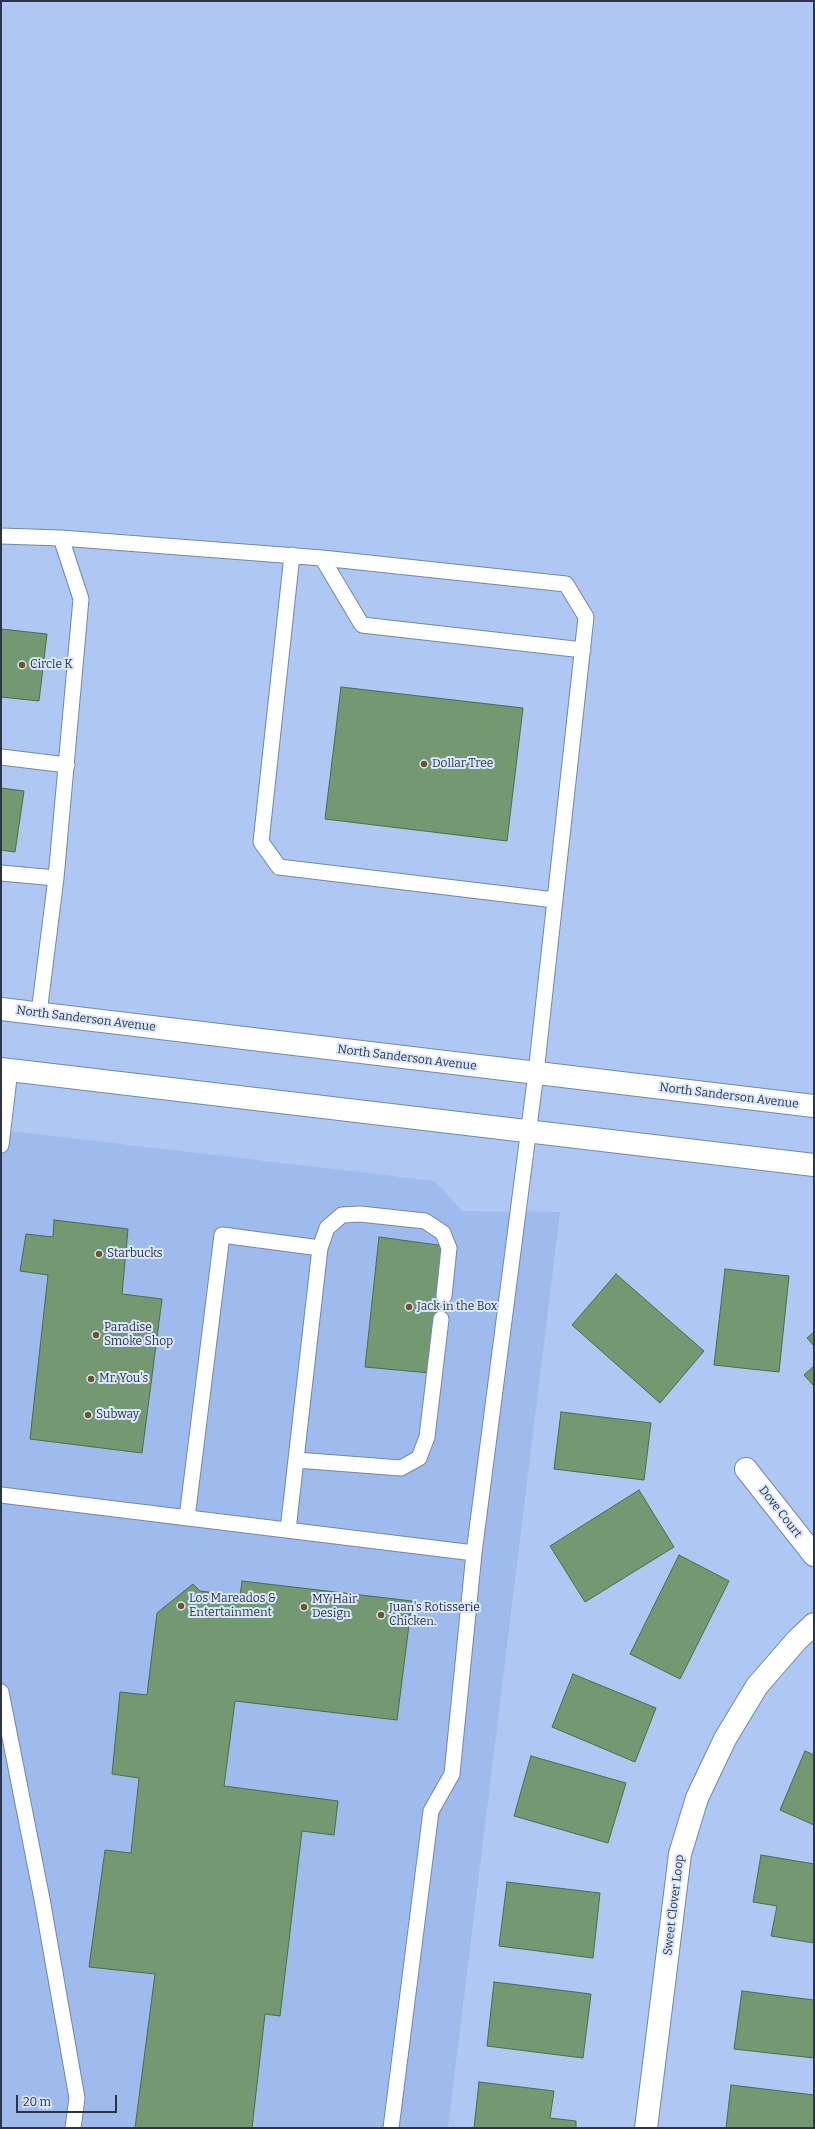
<!DOCTYPE html>
<html>
<head>
<meta charset="utf-8">
<style>
	body { margin:0 }
	#map { position:relative; width:815px; height:2129px; overflow:hidden; background:#aec7f3; font-family:Bitter,serif }
	canvas { display:block }
	.frame { position:absolute; inset:0; border:2px solid #2c3547; pointer-events:none }
	.scale { position:absolute; left:16px; top:2095px; width:101px; height:18px; box-sizing:border-box; border:2px solid #2c3547; border-top:0; padding-left:5px; font-size:12px; line-height:14px; white-space:nowrap; color:#2c3547; -webkit-text-stroke:3px #dae7fe; paint-order:stroke }
</style>
</head>
<body>
<div id="map">
<canvas width="815" height="2129"></canvas>
<div class="frame"></div>
<div class="scale">20 m</div>
</div>
<script>
const ctx = document.querySelector('canvas').getContext('2d');
ctx.lineJoin = 'round';
function paint(path, color) { ctx.fillStyle = color; ctx.fill(path, 'evenodd'); }
const toPath = rows => new Path2D(rows.map(r => 'M' + r).join(''));
function trace(path, color, width, dash) { ctx.strokeStyle = color; ctx.lineWidth = width; ctx.lineCap = dash ? 'butt' : 'round'; ctx.setLineDash(dash || []); ctx.stroke(path); }
function label(font, color, halo, rows, align = 'center') {
  ctx.font = font + ' Bitter,serif'; ctx.lineWidth = 4; ctx.setLineDash([]); ctx.textBaseline = 'middle'; ctx.strokeStyle = halo; ctx.fillStyle = color; for (const [text, x, y, turn = 0] of rows) {
    ctx.save(); ctx.translate(x, y); ctx.rotate((+turn || 0) * Math.PI / 180); ctx.textAlign = isNaN(turn) ? turn : align; if (halo) ctx.strokeText(text, 0, 0); ctx.fillText(text, 0, 0); ctx.restore();
  }
}
paint(toPath([
	[1,1130,435,1181,462,1211,560,1212,448,2128,1,2128]
]), '#9fbaed');
const building = toPath([
	[1,629,47,634,39,701,1,697,1,629],
	[341,687,523,708,507,841,325,819,341,687],
	[1,788,24,791,15,852,1,850,1,788],
	[54,1220,128,1229,122,1294,162,1299,142,1453,30,1439,48,1275,20,1271,26,1234,53,1237,54,1220],
	[379,1237,445,1246,430,1373,365,1367,379,1237],
	[725,1269,789,1276,779,1372,714,1365,725,1269],
	[616,1274,704,1351,660,1403,572,1325,616,1274],
	[814,1332,814,1346,807,1338,814,1332],
	[814,1366,814,1386,804,1375,814,1366],
	[561,1412,651,1423,644,1480,554,1469,561,1412],
	[639,1490,674,1547,585,1602,550,1546,639,1490],
	[679,1555,729,1581,680,1679,630,1654,679,1555],
	[242,1581,412,1601,397,1720,235,1701,224,1786,338,1801,334,1835,302,1831,280,2016,265,2014,252,2128,135,2128,155,1974,89,1967,105,1850,131,1853,139,1778,112,1774,120,1692,147,1695,157,1613,193,1584,200,1591,240,1596,242,1581],
	[573,1674,656,1708,635,1762,552,1727,573,1674],
	[805,1751,814,1755,814,1825,780,1810,805,1751],
	[531,1756,626,1783,608,1843,514,1816,531,1756],
	[761,1855,814,1864,814,1943,771,1936,777,1906,753,1902,761,1855],
	[507,1882,600,1893,593,1958,499,1946,507,1882],
	[494,1982,591,1994,583,2058,487,2046,494,1982],
	[742,1991,814,2000,814,2058,734,2049,742,1991],
	[479,2082,554,2091,550,2118,576,2121,576,2128,474,2128,479,2082],
	[731,2085,814,2095,814,2128,726,2128,731,2085]
]);
paint(building, '#749871');
trace(building, '#4c6d49', 1);
const service = toPath([
	[1,536,61,538,81,599,56,878,39,1013],
	[292,555,261,842,279,867,555,900],
	[322,558,362,625,583,650],
	[1,757,67,765],
	[1,873,56,878],
	[1,1145,10,1070],
	[320,1248,327,1228,342,1215,360,1214,425,1221,443,1233,449,1248,444,1296],
	[296,1460,401,1468,419,1458,427,1437,441,1319],
	[1,1495,474,1553,536,1073,586,617,566,584,322,558,61,538],
	[187,1518,222,1235,320,1248,288,1530],
	[1,1692,42,1899,77,2098,73,2128],
	[391,2128,431,1811,452,1774,474,1553]
]);
const minor = toPath([
	[746,1469,814,1555],
	[646,2128,680,1854,697,1798,725,1739,757,1686,797,1640,814,1624]
]);
const trunk = toPath([
	[1,1009,814,1106],
	[1,1069,814,1165]
]);
trace(service, '#7187b1', 17);
trace(minor, '#7187b1', 24);
trace(trunk, '#7187b1', 24);
trace(service, '#fff', 15);
trace(minor, '#fff', 22);
trace(trunk, '#fff', 22);
for (const [x, y, r, color] of [
	[22,665,4,"#6e5627"],
	[424,764,4,"#6e5627"],
	[99,1254,4,"#6e5627"],
	[409,1307,4,"#6e5627"],
	[96,1335,4,"#6e5627"],
	[91,1379,4,"#6e5627"],
	[88,1415,4,"#6e5627"],
	[181,1606,4,"#6e5627"],
	[304,1607,4,"#6e5627"],
	[381,1615,4,"#6e5627"]
]) { const dot = new Path2D(); dot.arc(x, y, r, 0, 2 * Math.PI); ctx.fillStyle = color; ctx.fill(dot); trace(dot, '#dae7fe', 1.5); }
label('12px', '#2c3547', '#dae7fe', [
	["Circle K",30,665],
	["Dollar Tree",432,764],
	["Starbucks",107,1254],
	["Jack in the Box",417,1307],
	["Paradise",104,1328],
	["Smoke Shop",104,1342],
	["Mr. You's",99,1379],
	["Subway",96,1415],
	["Los Mareados &",189,1599],
	["Entertainment",189,1613],
	["MY Hair",312,1600],
	["Design",312,1614],
	["Juan's Rotisserie",389,1608],
	["Chicken.",389,1622]
], 'left');
label('12px', '#2c3547', '#dae7fe', [
	["North Sanderson Avenue",86,1019,7],
	["North Sanderson Avenue",407,1058,7],
	["North Sanderson Avenue",729,1096,7],
	["Dove Court",780,1512,52],
	["Sweet Clover Loop",674,1905,-83]
]);
</script>
</body>
</html>
